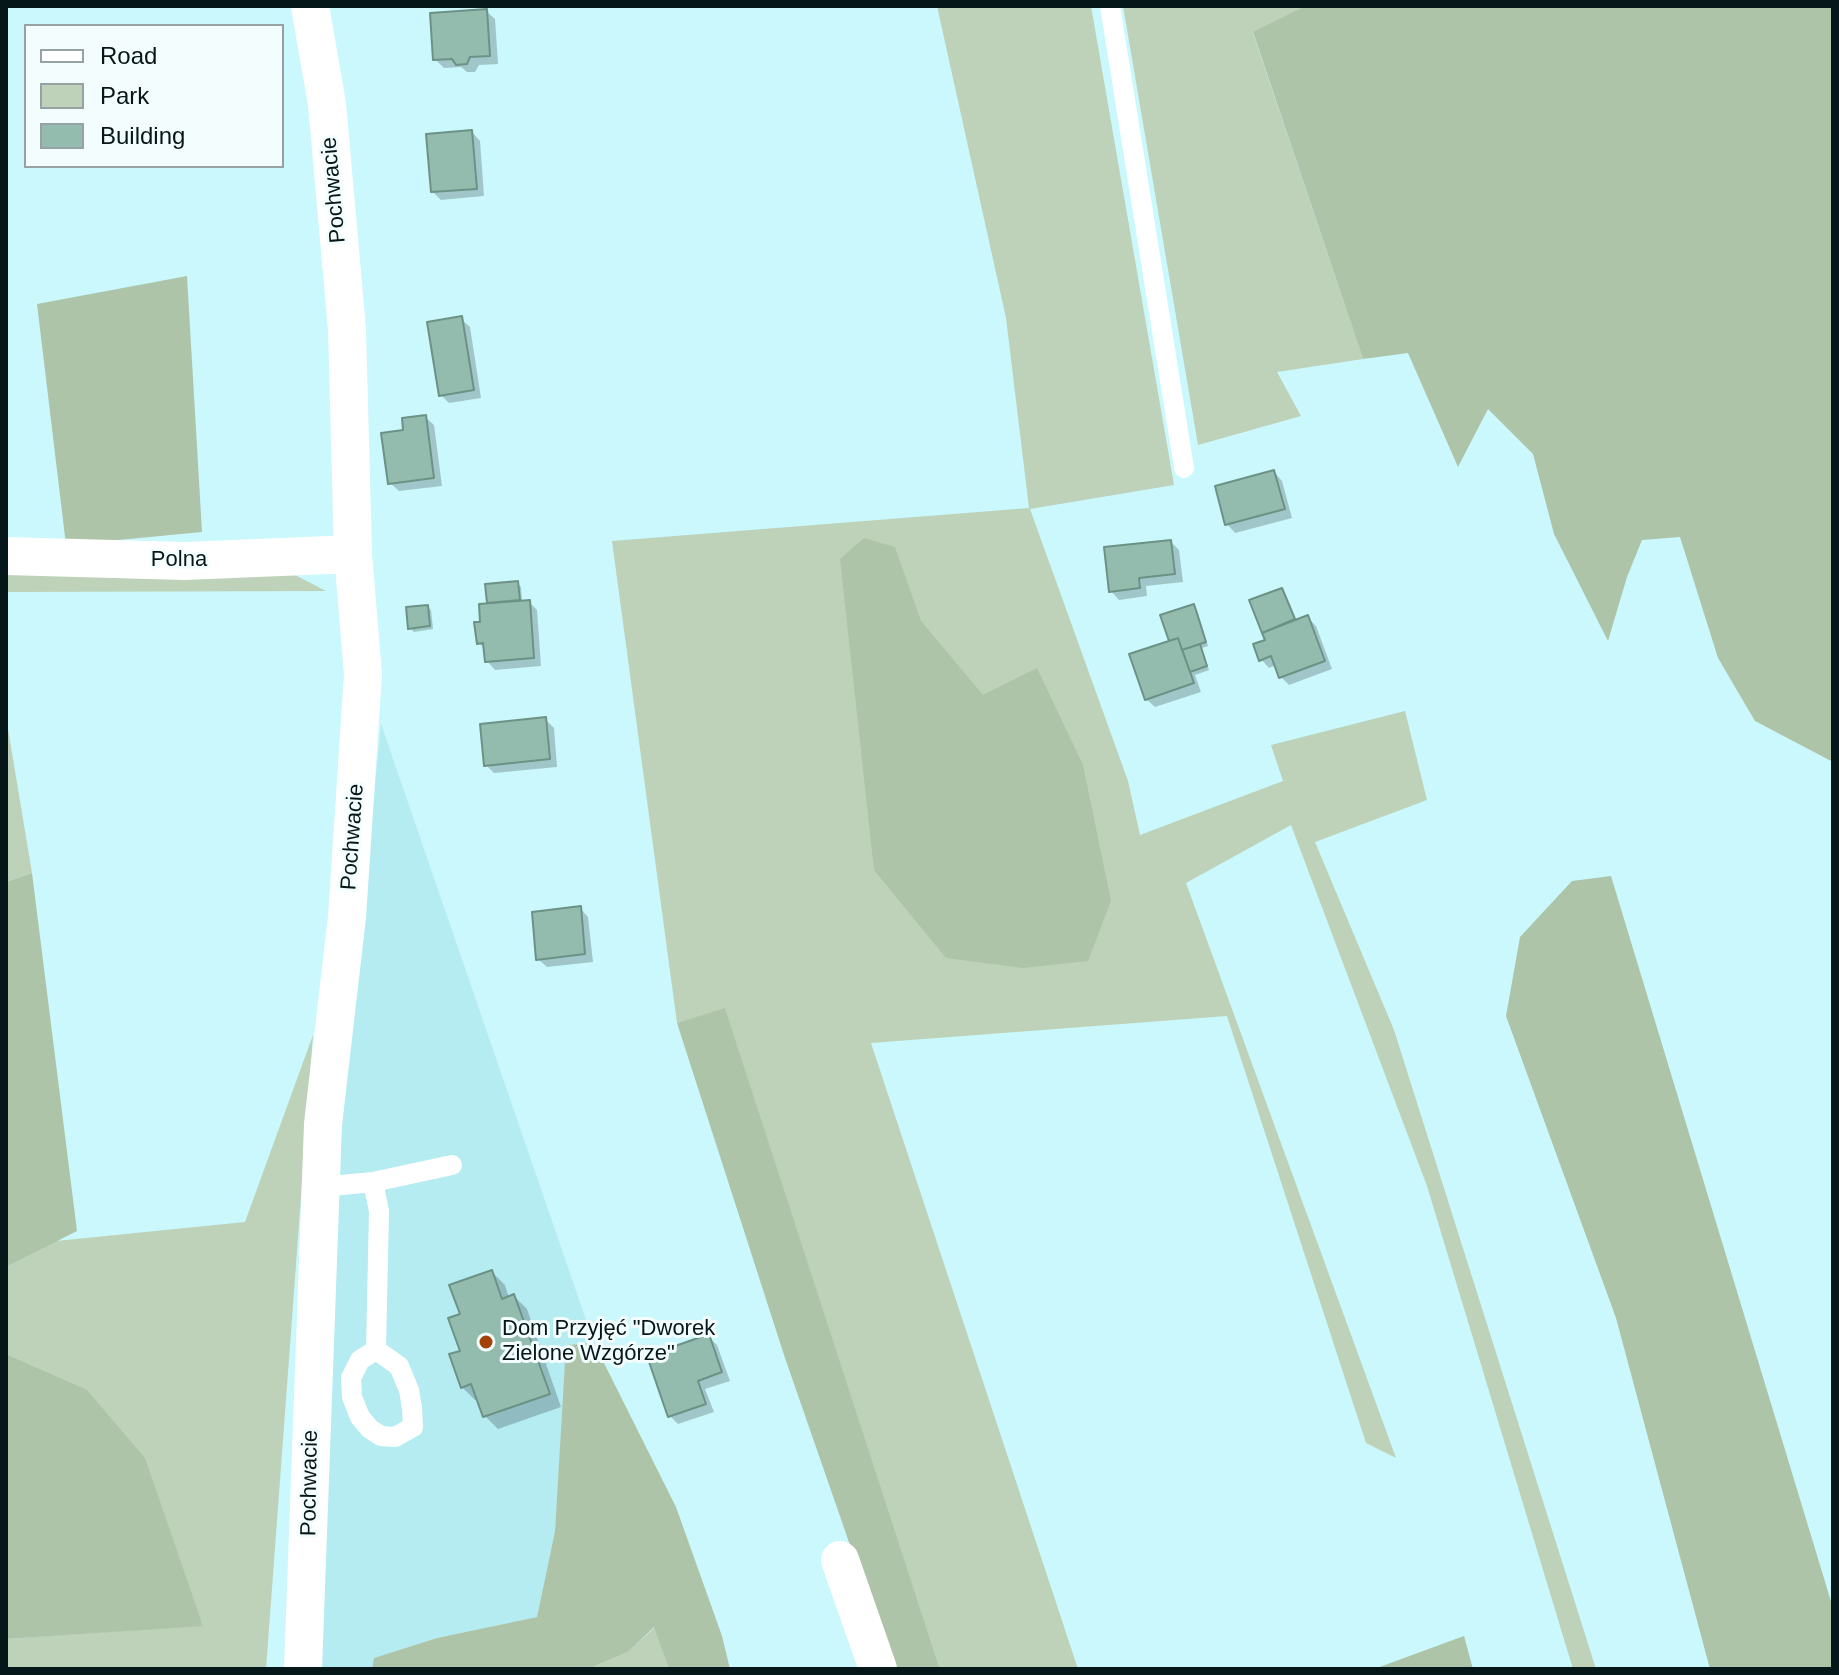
<!DOCTYPE html>
<html>
<head>
<meta charset="utf-8">
<style>
	body { margin:0 }
	#map { position:relative; width:1839px; height:1675px; overflow:hidden; background:#caf8fc; font-family:Arial,sans-serif }
	canvas { display:block }
	.frame { position:absolute; inset:0; border:8px solid #061719; pointer-events:none }
	.legend { position:absolute; left:24px; top:24px; width:260px; height:144px; box-sizing:border-box; background:#f4fdfe; border:2px solid #95a1a2; margin:0; padding:10px 14px; list-style:none; font-size:24px; color:#061719 }
	.legend li { display:flex; align-items:center; gap:16px; height:40px }
	.legend b { width:40px; border:2px solid #95a1a2 }
</style>
</head>
<body>
<div id="map">
<canvas width="1839" height="1675"></canvas>
<div class="frame"></div>
<ul class="legend">
<li><b style="height:10px;background:#fff"></b>Road</li>
<li><b style="height:22px;background:#bdd2b8"></b>Park</li>
<li><b style="height:22px;background:#94bcae"></b>Building</li>
</ul>
</div>
<script>
const ctx = document.querySelector('canvas').getContext('2d');
ctx.lineJoin = 'round';
function paint(path, color) { ctx.fillStyle = color; ctx.fill(path, 'evenodd'); }
const toPath = rows => new Path2D(rows.map(r => 'M' + r).join(''));
function trace(path, color, width, dash) { ctx.strokeStyle = color; ctx.lineWidth = width; ctx.lineCap = dash ? 'butt' : 'round'; ctx.setLineDash(dash || []); ctx.stroke(path); }
function label(font, color, halo, rows, align = 'center') {
  ctx.font = font + ' Arial,sans-serif'; ctx.lineWidth = 6; ctx.setLineDash([]); ctx.textBaseline = 'middle'; ctx.strokeStyle = halo; ctx.fillStyle = color; for (const [text, x, y, turn = 0] of rows) {
    ctx.save(); ctx.translate(x, y); ctx.rotate((+turn || 0) * Math.PI / 180); ctx.textAlign = isNaN(turn) ? turn : align; if (halo) ctx.strokeText(text, 0, 0); ctx.fillText(text, 0, 0); ctx.restore();
  }
}
paint(toPath([
	[381,724,594,1343,567,1345,555,1531,537,1617,437,1638,375,1658,372,1669,321,1669,340,1144]
]), '#b5ecf2');
paint(toPath([
	[937,6,1091,6,1174,485,1030,509,1128,781,1140,835,1283,781,1271,745,1405,711,1427,800,1315,842,1394,1030,1596,1669,1573,1669,1427,1186,1291,825,1186,883,1396,1458,1366,1443,1227,1016,871,1043,1078,1669,940,1669,725,1009,677,1023,612,541,1029,508,1006,318],
	[1123,6,1305,6,1253,33,1363,359,1277,372,1301,416,1198,445],
	[291,573,326,591,6,592,6,575],
	[6,717,32,873,6,882],
	[313,1035,266,1669,6,1669,6,1639,203,1625,86,1389,6,1354,6,1267,56,1241,245,1222],
	[655,1627,669,1669,588,1669,628,1652]
]), '#bdd2b8');
paint(toPath([
	[1305,6,1833,6,1833,762,1755,721,1718,658,1680,537,1642,540,1627,577,1608,641,1554,534,1533,454,1488,409,1458,467,1408,353,1363,359,1253,32],
	[187,276,202,532,66,545,37,304],
	[864,538,895,547,921,621,983,695,1037,668,1083,765,1111,901,1088,961,1023,968,946,958,874,870,840,559],
	[32,873,77,1231,6,1267,6,882],
	[1611,876,1833,1608,1833,1669,1710,1669,1616,1318,1506,1016,1520,937,1572,881],
	[725,1008,940,1669,893,1669,784,1355,677,1023],
	[594,1343,676,1507,722,1636,730,1669,669,1669,654,1627,628,1652,588,1669,372,1669,374,1658,437,1638,537,1617,555,1531,566,1345],
	[6,1354,86,1389,145,1458,203,1626,6,1639],
	[1464,1636,1473,1669,1374,1669]
]), '#aec4a9');
paint(toPath([
	[486,11,495,19,498,64,479,65,475,72,467,72,461,67,444,68,435,59],
	[472,132,480,141,484,196,441,200,432,191],
	[461,319,470,327,481,398,449,403,441,395],
	[425,417,434,425,442,486,399,491,390,483,406,432],
	[1274,472,1282,481,1292,518,1235,533,1227,524],
	[1171,542,1179,550,1183,582,1146,586,1147,596,1119,600,1111,591],
	[517,583,521,587,522,602,529,602,537,610,541,666,495,670,487,661,486,650,479,643,489,605,487,586],
	[1282,590,1296,621,1307,617,1316,626,1332,669,1289,685,1281,677,1276,665,1269,668,1261,659,1267,641,1252,601],
	[1193,606,1197,610,1208,646,1202,648,1209,670,1195,675,1201,692,1155,707,1146,699,1171,642],
	[427,607,431,610,433,629,414,632,410,628],
	[545,719,554,728,557,767,494,773,486,765],
	[580,908,588,917,593,962,547,967,538,959],
	[492,1272,505,1285,509,1298,514,1296,527,1309,561,1407,498,1429,485,1416,479,1399,475,1400,462,1387,462,1315],
	[708,1336,717,1345,730,1381,705,1389,714,1412,678,1424,670,1416]
]), '#0003');
const building = toPath([
	[487,9,490,56,470,57,467,64,456,65,452,59,433,60,430,13,487,9],
	[472,130,477,189,431,192,426,134,472,130],
	[462,316,474,390,439,396,427,322,462,316],
	[426,415,434,478,388,484,381,433,403,430,402,418,426,415],
	[1274,470,1285,509,1225,525,1215,486,1274,470],
	[1171,540,1175,574,1139,578,1140,588,1109,592,1104,547,1171,540],
	[518,581,520,600,487,603,485,584,518,581],
	[1282,588,1295,619,1262,633,1249,600,1282,588],
	[530,600,534,658,485,662,483,643,477,644,474,622,480,622,479,604,530,600],
	[1194,604,1206,642,1182,650,1178,638,1169,641,1160,615,1194,604],
	[428,605,430,626,408,629,406,607,428,605],
	[1308,615,1325,661,1279,678,1271,656,1259,661,1253,644,1265,640,1262,633,1308,615],
	[1178,638,1194,683,1145,700,1129,654,1178,638],
	[1200,644,1207,666,1190,672,1182,650,1200,644],
	[546,717,550,759,484,766,480,724,546,717],
	[581,906,585,954,536,960,532,912,581,906],
	[492,1270,502,1299,514,1294,550,1394,483,1417,471,1384,461,1388,449,1354,460,1351,448,1318,460,1314,449,1285,492,1270],
	[709,1334,722,1372,698,1381,706,1404,668,1417,647,1356,709,1334]
]);
paint(building, '#94bcae');
trace(building, '#6b9285', 2);
trace(toPath([
	[1110,6,1184,468],
	[373,1182,379,1211,376,1350,399,1366,409,1390,412,1408,413,1427,395,1437,381,1436,370,1429,360,1417,352,1397,351,1378,360,1360,376,1350],
	[320,1187,373,1182,452,1165]
]), '#fff', 20);
trace(toPath([
	[6,556,185,561,353,554],
	[840,1560,878,1669],
	[303,1669,323,1124,347,917,363,674,353,554,347,329,327,104,310,6]
]), '#fff', 38);
for (const [x, y, r, color] of [
	[486,1342,8,"#a44106"]
]) { const dot = new Path2D(); dot.arc(x, y, r, 0, 2 * Math.PI); ctx.fillStyle = color; ctx.fill(dot); trace(dot, '#f4fdfe', 3); }
label('22px', '#061719', '#f4fdfe', [
	["Pochwacie",334,190,-95],
	["Polna",179,560],
	["Pochwacie",353,837,-86],
	["Pochwacie",310,1483,-89]
]);
label('22px', '#061719', '#f4fdfe', [
	["Dom Przyjęć \"Dworek",502,1329],
	["Zielone Wzgórze\"",502,1354]
], 'left');
</script>
</body>
</html>
